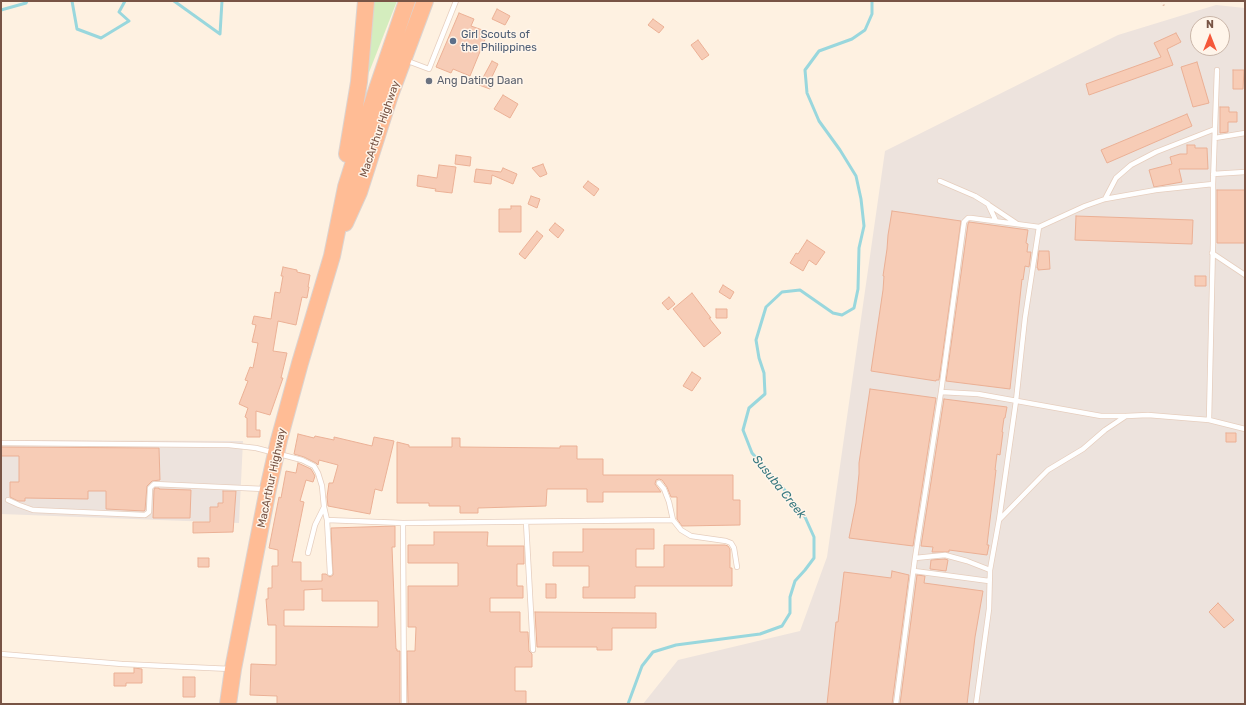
<!DOCTYPE html>
<html>
<head>
<meta charset="utf-8">
<style>
	body { margin:0 }
	#map { position:relative; width:1246px; height:705px; overflow:hidden; background:#fef1e1; font-family:Rubik,sans-serif }
	canvas { display:block }
	.frame { position:absolute; inset:0; border:2px solid #785445; pointer-events:none }
	.north { position:absolute; left:1190px; top:16px; width:40px; height:40px; box-sizing:border-box; background:#fff5ea; border:1px solid #c9b5a8; border-radius:50%; rotate:0deg; font-size:11px; font-weight:700; line-height:16px; text-align:center; color:#785445 }
	.north::after { content:''; display:block; margin:auto; width:14px; height:18px; background:#f5583a; clip-path:polygon(50% 0,100% 100%,50% 72%,0 100%) }
</style>
</head>
<body>
<div id="map">
<canvas width="1246" height="705"></canvas>
<div class="frame"></div>
<div class="north">N</div>
</div>
<script>
const ctx = document.querySelector('canvas').getContext('2d');
ctx.lineJoin = 'round';
function paint(path, color) { ctx.fillStyle = color; ctx.fill(path, 'evenodd'); }
const toPath = rows => new Path2D(rows.map(r => 'M' + r).join(''));
function trace(path, color, width, dash) { ctx.strokeStyle = color; ctx.lineWidth = width; ctx.lineCap = dash ? 'butt' : 'round'; ctx.setLineDash(dash || []); ctx.stroke(path); }
function label(font, color, halo, rows, align = 'center') {
  ctx.font = font + ' Rubik,sans-serif'; ctx.lineWidth = 3; ctx.setLineDash([]); ctx.textBaseline = 'middle'; ctx.strokeStyle = halo; ctx.fillStyle = color; for (const [text, x, y, turn = 0] of rows) {
    ctx.save(); ctx.translate(x, y); ctx.rotate((+turn || 0) * Math.PI / 180); ctx.textAlign = isNaN(turn) ? turn : align; if (halo) ctx.strokeText(text, 0, 0); ctx.fillText(text, 0, 0); ctx.restore();
  }
}
paint(toPath([
	[1216,5,1245,8,1245,704,643,704,678,660,800,631,827,557,885,151,1118,35],
	[1198,24,1222,24,1222,48,1198,48],
	[1,440,243,441,239,523,1,514]
]), '#ede3dd');
paint(toPath([
	[374,1,397,1,368,75]
]), '#d4edbe');
trace(toPath([
	[72,1,77,29,101,38,129,21,119,12,125,1],
	[174,1,220,34,222,1],
	[1,10,26,3,27,1],
	[628,704,642,666,653,652,676,645,760,634,782,626,790,613,790,597,795,581,805,570,814,558,814,537,805,517,783,488,752,453,743,430,749,408,765,394,764,373,759,358,756,340,766,307,782,292,800,290,833,313,842,315,854,308,858,289,859,248,864,226,861,199,856,176,840,150,819,121,807,93,805,70,819,51,852,39,865,30,872,14,872,1]
]), '#99d7dd', 3);
const building = toPath([
	[497,9,510,16,505,25,492,19,497,9],
	[459,13,474,19,471,26,488,32,470,76,453,69,451,73,436,67,459,13],
	[653,19,664,27,659,33,648,25,653,19],
	[1176,33,1181,42,1167,49,1173,65,1089,95,1086,84,1161,57,1154,43,1176,33],
	[698,40,709,55,702,60,691,45,698,40],
	[492,61,498,64,490,81,493,82,490,89,479,85,492,61],
	[1197,62,1209,103,1193,107,1181,67,1197,62],
	[1233,70,1244,70,1243,89,1233,89,1233,70],
	[503,95,518,104,510,118,494,109,503,95],
	[1220,107,1229,107,1229,112,1237,112,1237,122,1228,122,1228,132,1220,133,1220,107],
	[1187,114,1192,126,1107,163,1101,150,1187,114],
	[1187,145,1195,145,1195,148,1207,148,1208,169,1179,169,1182,182,1154,187,1149,170,1172,164,1170,157,1180,154,1187,154,1187,145],
	[456,155,471,157,470,166,455,164,456,155],
	[543,164,547,174,540,177,532,168,543,164],
	[439,165,456,167,452,193,435,191,436,189,417,186,418,175,437,178,439,165],
	[503,168,517,174,513,184,492,175,491,184,474,182,476,169,501,172,503,168],
	[588,181,599,189,594,196,583,187,588,181],
	[1217,190,1245,190,1245,243,1217,243,1217,190],
	[531,196,540,199,537,208,528,204,531,196],
	[511,206,521,206,521,232,499,232,499,209,511,209,511,206],
	[892,211,961,221,939,380,936,380,936,381,871,371,883,290,884,276,883,276,887,249,888,235,892,211],
	[1076,216,1193,220,1192,244,1075,240,1076,216],
	[969,222,1028,230,1026,243,1028,244,1027,252,1031,252,1029,267,1025,266,1023,280,1022,279,1010,389,946,381,968,224,969,222],
	[555,223,564,230,558,238,549,230,555,223],
	[537,231,543,236,525,259,519,254,537,231],
	[807,240,825,252,816,265,809,260,803,271,790,263,796,253,798,254,807,240],
	[1039,251,1049,251,1050,269,1038,270,1038,268,1037,268,1039,251],
	[283,267,297,270,297,272,310,275,308,287,309,287,307,298,302,297,296,325,278,321,273,351,287,353,281,378,283,378,270,415,256,411,256,430,260,430,260,437,247,437,247,418,245,417,248,408,239,404,248,381,245,380,250,367,253,368,258,343,252,342,256,325,252,324,254,316,271,319,275,292,280,293,283,276,281,276,283,267],
	[1195,276,1206,276,1206,286,1195,286,1195,276],
	[723,285,734,292,730,299,719,292,723,285],
	[692,293,711,318,709,318,721,333,704,347,673,309,692,293],
	[669,297,675,304,668,310,662,303,669,297],
	[716,309,727,309,727,318,716,318,716,309],
	[692,372,701,378,692,391,683,386,692,372],
	[870,389,936,398,913,546,849,538,856,503,859,474,859,463,870,389],
	[944,399,1007,407,1005,418,1004,418,1002,432,1003,432,1000,455,997,454,995,470,996,470,987,545,989,545,987,555,949,550,949,552,932,552,933,547,921,546,944,399],
	[1226,433,1236,433,1236,442,1226,442,1226,433],
	[298,434,314,438,315,436,334,440,334,437,372,446,374,437,394,441,382,491,375,489,370,514,328,506,327,497,329,483,333,483,338,465,319,460,318,465,316,463,304,457,294,454,298,434],
	[452,438,460,438,460,447,560,448,560,446,577,446,577,459,603,459,603,475,733,475,733,500,740,500,740,525,682,526,677,519,677,497,671,497,667,487,662,480,659,479,656,480,655,484,661,492,603,492,603,502,587,502,587,489,547,489,546,506,478,508,478,513,460,513,460,506,429,506,429,503,397,503,397,442,409,445,409,447,452,447,452,438],
	[1,447,159,448,160,480,152,481,147,486,145,510,144,511,106,509,106,491,88,491,88,499,25,498,25,501,18,501,10,497,10,482,19,482,19,456,1,456,1,447],
	[298,463,311,469,315,476,313,482,306,480,300,501,304,502,292,562,301,562,301,581,322,581,322,574,326,574,330,577,333,575,331,528,395,526,395,547,392,547,396,649,397,649,397,651,400,651,400,704,277,704,277,696,250,695,251,664,276,665,276,625,268,625,266,599,268,599,268,588,272,588,272,566,278,566,278,550,269,548,279,497,281,498,286,471,296,473,298,463],
	[322,589,322,601,378,601,378,627,284,626,284,610,304,610,304,590,322,589],
	[155,488,159,488,159,489,191,490,190,518,153,518,154,490,155,488],
	[223,491,236,491,233,532,193,533,193,522,210,522,210,507,218,507,218,503,223,503,223,491],
	[583,529,654,529,654,549,636,549,636,567,664,567,664,545,725,545,728,546,730,549,730,568,732,568,732,586,635,586,635,598,583,598,583,587,589,587,589,566,553,566,553,552,583,552,583,529],
	[434,532,488,532,487,546,524,546,524,564,517,564,517,586,523,586,523,598,490,598,490,612,520,612,520,632,528,632,529,651,532,654,532,667,515,667,515,691,526,691,526,704,408,704,407,651,415,651,416,627,408,627,408,586,458,586,458,563,408,563,408,545,434,545,434,532],
	[198,558,209,558,209,567,198,567,198,558],
	[945,559,948,560,946,571,930,569,931,560,945,559],
	[892,571,909,575,892,704,827,704,835,631,836,622,838,622,844,572,891,578,892,571],
	[917,575,925,576,924,583,983,591,975,637,967,704,900,704,917,575],
	[546,584,556,584,556,598,546,598,546,584],
	[1218,603,1234,620,1224,628,1209,612,1218,603],
	[535,612,656,613,656,628,612,628,612,650,597,650,597,647,537,647,535,612],
	[134,668,142,669,142,683,126,683,126,686,114,686,114,673,134,673,134,668],
	[183,677,195,677,195,697,183,697,183,677]
]);
paint(building, '#f7ccb6');
trace(building, '#ebb095', 1);
const service = toPath([
	[405,60,429,69,456,1],
	[1215,138,1245,133],
	[1213,174,1245,172],
	[940,181,975,196,988,204,996,221],
	[1105,199,1116,178,1131,165,1156,152,1215,129],
	[989,205,1016,223],
	[1212,253,1245,275],
	[941,392,978,394,1101,416,1125,416],
	[1209,420,1213,243,1213,184,1217,70],
	[1,443,229,445,256,448,302,460,314,466,318,473,322,486,324,507,327,520,403,523],
	[659,483,664,489,669,502,673,520],
	[8,500,19,505,33,510,145,515,149,512,150,488,154,484,264,489],
	[327,520,330,573],
	[999,520,1016,401,1025,318,1039,227],
	[526,522,533,650],
	[308,553,315,525,324,507],
	[915,558,945,555,967,561,990,570],
	[914,571,989,581],
	[1,654,122,664,231,669],
	[404,704,403,523,673,520,681,530,691,536,726,541,731,543,734,548,737,567],
	[896,704,915,558,941,392,964,222,968,218,971,218,1039,227,1085,206,1105,199,1156,190,1213,184],
	[976,704,989,609,990,570,999,520,1040,478,1048,470,1083,449,1105,430,1126,416,1148,415,1209,420,1245,429]
]);
const trunk = toPath([
	[347,154,359,82,366,1],
	[345,223,359,192,390,95,425,1],
	[228,704,233,669,268,489,279,440,300,363,332,256,346,187,377,89,407,1]
]);
trace(service, '#e6cebe', 6);
trace(trunk, '#dcd3cf', 18);
trace(toPath([
	[1162,1,1164,6]
]), '#dcaf99', 2, [1, 3]);
trace(service, '#fff', 4.5);
trace(trunk, '#ffbc95', 16);
for (const [x, y, r, color] of [
	[453,41,4,"#5c6f8a"],
	[429,81,4,"#6b7280"]
]) { const dot = new Path2D(); dot.arc(x, y, r, 0, 2 * Math.PI); ctx.fillStyle = color; ctx.fill(dot); trace(dot, '#fff5ea', 1.5); }
label('11px', '#4e5e75', '#fff5ea', [
	["Girl Scouts of",461,35],
	["the Philippines",461,48]
], 'left');
label('11px', '#5b616d', '#fff5ea', [
	["Ang Dating Daan",437,81]
], 'left');
label('11px', '#785445', '#fff5ea', [
	["MacArthur Highway",380,129,-71],
	["MacArthur Highway",272,478,-78]
]);
label('italic 12px', '#37787f', '#fff5ea', [
	["Susuba Creek",779,487,51]
]);
</script>
</body>
</html>
